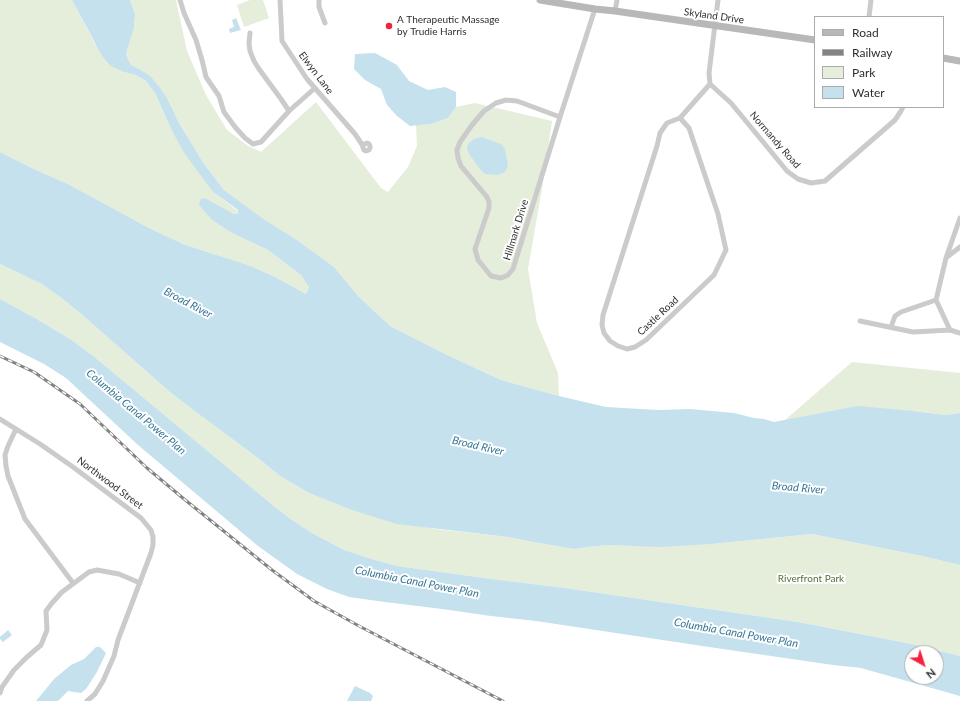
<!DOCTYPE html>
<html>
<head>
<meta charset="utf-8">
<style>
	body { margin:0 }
	#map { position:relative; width:960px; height:701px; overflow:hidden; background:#fff; font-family:Lato,sans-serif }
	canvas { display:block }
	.legend { position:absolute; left:814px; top:16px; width:130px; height:92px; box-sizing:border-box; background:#fff; border:1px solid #ababab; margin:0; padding:5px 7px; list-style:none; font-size:12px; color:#2e2e2e }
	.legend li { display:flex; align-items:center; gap:8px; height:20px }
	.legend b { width:20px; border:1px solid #ababab }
	.north { position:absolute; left:904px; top:645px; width:40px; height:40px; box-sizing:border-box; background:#fff; border:1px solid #ababab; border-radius:50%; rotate:141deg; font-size:11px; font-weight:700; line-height:16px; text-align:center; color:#2e2e2e }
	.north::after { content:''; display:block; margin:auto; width:14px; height:18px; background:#f3233d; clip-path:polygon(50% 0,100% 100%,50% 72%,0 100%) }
</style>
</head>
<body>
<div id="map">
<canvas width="960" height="701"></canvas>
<ul class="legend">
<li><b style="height:5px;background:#b8b8b8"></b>Road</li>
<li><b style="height:5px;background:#838383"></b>Railway</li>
<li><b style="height:11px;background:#e5eddb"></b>Park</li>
<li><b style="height:11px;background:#c5e1ee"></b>Water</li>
</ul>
<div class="north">N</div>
</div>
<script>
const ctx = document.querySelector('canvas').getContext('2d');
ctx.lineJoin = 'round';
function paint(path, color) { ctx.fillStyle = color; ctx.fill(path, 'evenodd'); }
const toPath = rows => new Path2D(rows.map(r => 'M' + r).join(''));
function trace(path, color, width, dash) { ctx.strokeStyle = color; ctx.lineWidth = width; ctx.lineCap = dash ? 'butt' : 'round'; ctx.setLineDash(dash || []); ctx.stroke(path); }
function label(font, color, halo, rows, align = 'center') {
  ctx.font = font + ' Lato,sans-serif'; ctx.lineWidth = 4; ctx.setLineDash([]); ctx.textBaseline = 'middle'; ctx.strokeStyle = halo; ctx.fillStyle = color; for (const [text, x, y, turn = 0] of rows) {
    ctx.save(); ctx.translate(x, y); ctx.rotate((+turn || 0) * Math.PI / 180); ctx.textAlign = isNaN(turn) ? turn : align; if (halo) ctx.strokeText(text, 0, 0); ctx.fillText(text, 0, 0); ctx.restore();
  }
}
paint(toPath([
	[0,0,72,0,95,44,124,72,136,75,146,81,155,93,172,131,204,179,213,192,238,211,238,214,234,214,207,199,212,220,230,232,268,250,301,275,309,286,306,294,277,278,211,253,183,244,149,228,68,184,36,170,0,152],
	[130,0,176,0,187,51,206,95,227,130,248,146,261,152,316,102,381,188,388,192,408,167,417,146,416,125,431,124,448,118,456,107,475,103,552,121,544,177,528,269,537,323,558,373,559,396,501,380,447,355,390,326,358,296,334,267,297,240,265,220,224,190,204,164,179,123,168,100,141,70,131,65,128,59,126,54,134,28,135,14],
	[250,0,263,0,269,18,244,27,237,5],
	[0,264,42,284,60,297,79,312,170,392,200,415,258,458,280,476,309,493,349,509,435,529,508,537,533,542,574,549,588,547,607,545,633,546,712,544,812,534,922,556,960,565,960,656,917,645,798,622,565,588,492,579,397,566,375,560,344,550,312,533,292,520,275,507,92,355,70,339,35,318,0,299],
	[852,362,960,373,960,413,946,415,913,411,785,420]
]), '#e5eddb');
paint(toPath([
	[72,0,130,0,135,14,134,28,126,54,128,59,131,65,141,70,150,76,160,88,168,100,179,123,204,164,224,190,265,220,297,240,334,267,358,296,390,326,447,355,501,380,559,396,606,407,658,410,690,409,734,413,754,418,764,419,774,422,858,406,913,411,946,415,960,413,960,565,922,556,812,534,712,544,659,547,607,545,588,547,574,549,533,542,508,537,397,524,349,509,309,493,280,476,258,458,200,415,170,392,79,312,60,297,42,284,0,264,0,152,36,170,68,184,149,228,183,244,250,266,277,278,306,294,309,287,301,275,268,250,230,232,212,220,200,206,199,204,200,201,202,198,207,199,234,214,238,214,238,210,213,192,185,154,172,131,155,93,146,81,136,75,124,72,111,66,102,56],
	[236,18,241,30,230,33,229,29,234,27,232,20],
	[375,53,397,65,409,81,428,90,445,87,456,92,456,107,448,118,431,124,410,126,397,116,387,105,381,89,365,80,354,69,355,54],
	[482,137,501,144,505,149,508,166,505,172,497,175,485,174,480,169,469,154,467,148,468,144,474,139],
	[0,299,35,318,70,339,92,355,275,507,292,520,312,533,344,550,375,560,397,566,492,579,565,588,798,622,917,645,960,656,960,696,861,668,833,665,709,647,536,621,491,616,442,609,385,602,349,597,327,589,297,574,258,546,138,445,66,378,44,364,0,342],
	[912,653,936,653,936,677,912,677],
	[8,630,12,635,3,642,0,639,0,637],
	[96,647,100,647,106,653,97,672,86,689,81,693,68,691,58,701,36,701,54,679,71,665,84,659],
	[355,686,370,693,373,696,371,701,347,701]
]), '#c5e1ee');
trace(toPath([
	[180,0,184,13,196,40,202,60,206,77,219,96,224,112,235,127,245,138,253,144,261,142,289,111,281,99,259,69,254,61,250,51,249,43,250,33],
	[280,0,282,41,307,79,355,134,363,146,363,148,364,150,366,151,369,150,370,148,370,146,369,144,367,143,364,144,363,146],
	[319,0,319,7,325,23],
	[615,11,617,0],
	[869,17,871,0],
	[710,84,731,103,787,171,798,179,811,183,825,181,895,120,901,111,903,107],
	[506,100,517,101,560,117,513,269,508,275,501,278,491,276,478,260,475,249,489,208,489,202,487,197,461,166,458,158,457,150,460,142,472,125,484,111,496,103,506,100],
	[289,111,315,88],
	[560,117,595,9],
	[680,118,689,128,718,214,726,250,714,275,646,340,635,347,627,349,618,346,610,341,604,333,602,325,603,315,657,146,660,133,667,123,680,118,710,84,709,73,718,0],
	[947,257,960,247],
	[860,321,913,332,950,330,960,333],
	[891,327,895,316,901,312,936,300],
	[950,330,936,300,946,258,960,218],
	[0,419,40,444,73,467,141,518,151,530,153,537,153,545,151,553,118,640,114,656,103,681,95,694,87,701],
	[16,429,8,446,5,455,6,466,8,476,25,519,73,583],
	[0,693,2,687,14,670,27,657,41,645,47,630,46,611,52,603,62,592,89,572,97,570,119,574,140,583]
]), '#cbcbcb', 5);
trace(toPath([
	[540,0,595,9,615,11,815,40],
	[943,58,960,61]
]), '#b8b8b8', 7);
const rail = toPath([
	[0,356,34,372,80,404,147,468,184,499,272,570,314,601,359,626,503,701]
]);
trace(rail, '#838383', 3);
trace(rail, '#fff', 1.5, [4.5]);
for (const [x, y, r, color] of [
	[389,26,4,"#f3233d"]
]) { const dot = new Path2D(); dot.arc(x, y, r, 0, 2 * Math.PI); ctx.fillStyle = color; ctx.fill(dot); trace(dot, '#fff', 1.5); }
label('10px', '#2e2e2e', '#fff', [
	["Skyland Drive",714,16,8],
	["Elwyn Lane",316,73,53],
	["Normandy Road",775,140,49],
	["Hillmark Drive",516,230,-73],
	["Castle Road",658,316,-43],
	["Northwood Street",110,483,37]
]);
label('10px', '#2e2e2e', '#fff', [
	["A Therapeutic Massage",397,20],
	["by Trudie Harris",397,32]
], 'left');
label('10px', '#546e38', '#fff', [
	["Riverfront Park",811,579]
]);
label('italic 11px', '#367697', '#fff', [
	["Broad River",188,303,28],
	["Columbia Canal Power Plan",136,412,40],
	["Broad River",478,446,13],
	["Broad River",798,488,5],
	["Columbia Canal Power Plan",417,582,11],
	["Columbia Canal Power Plan",736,633,10]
]);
</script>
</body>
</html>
